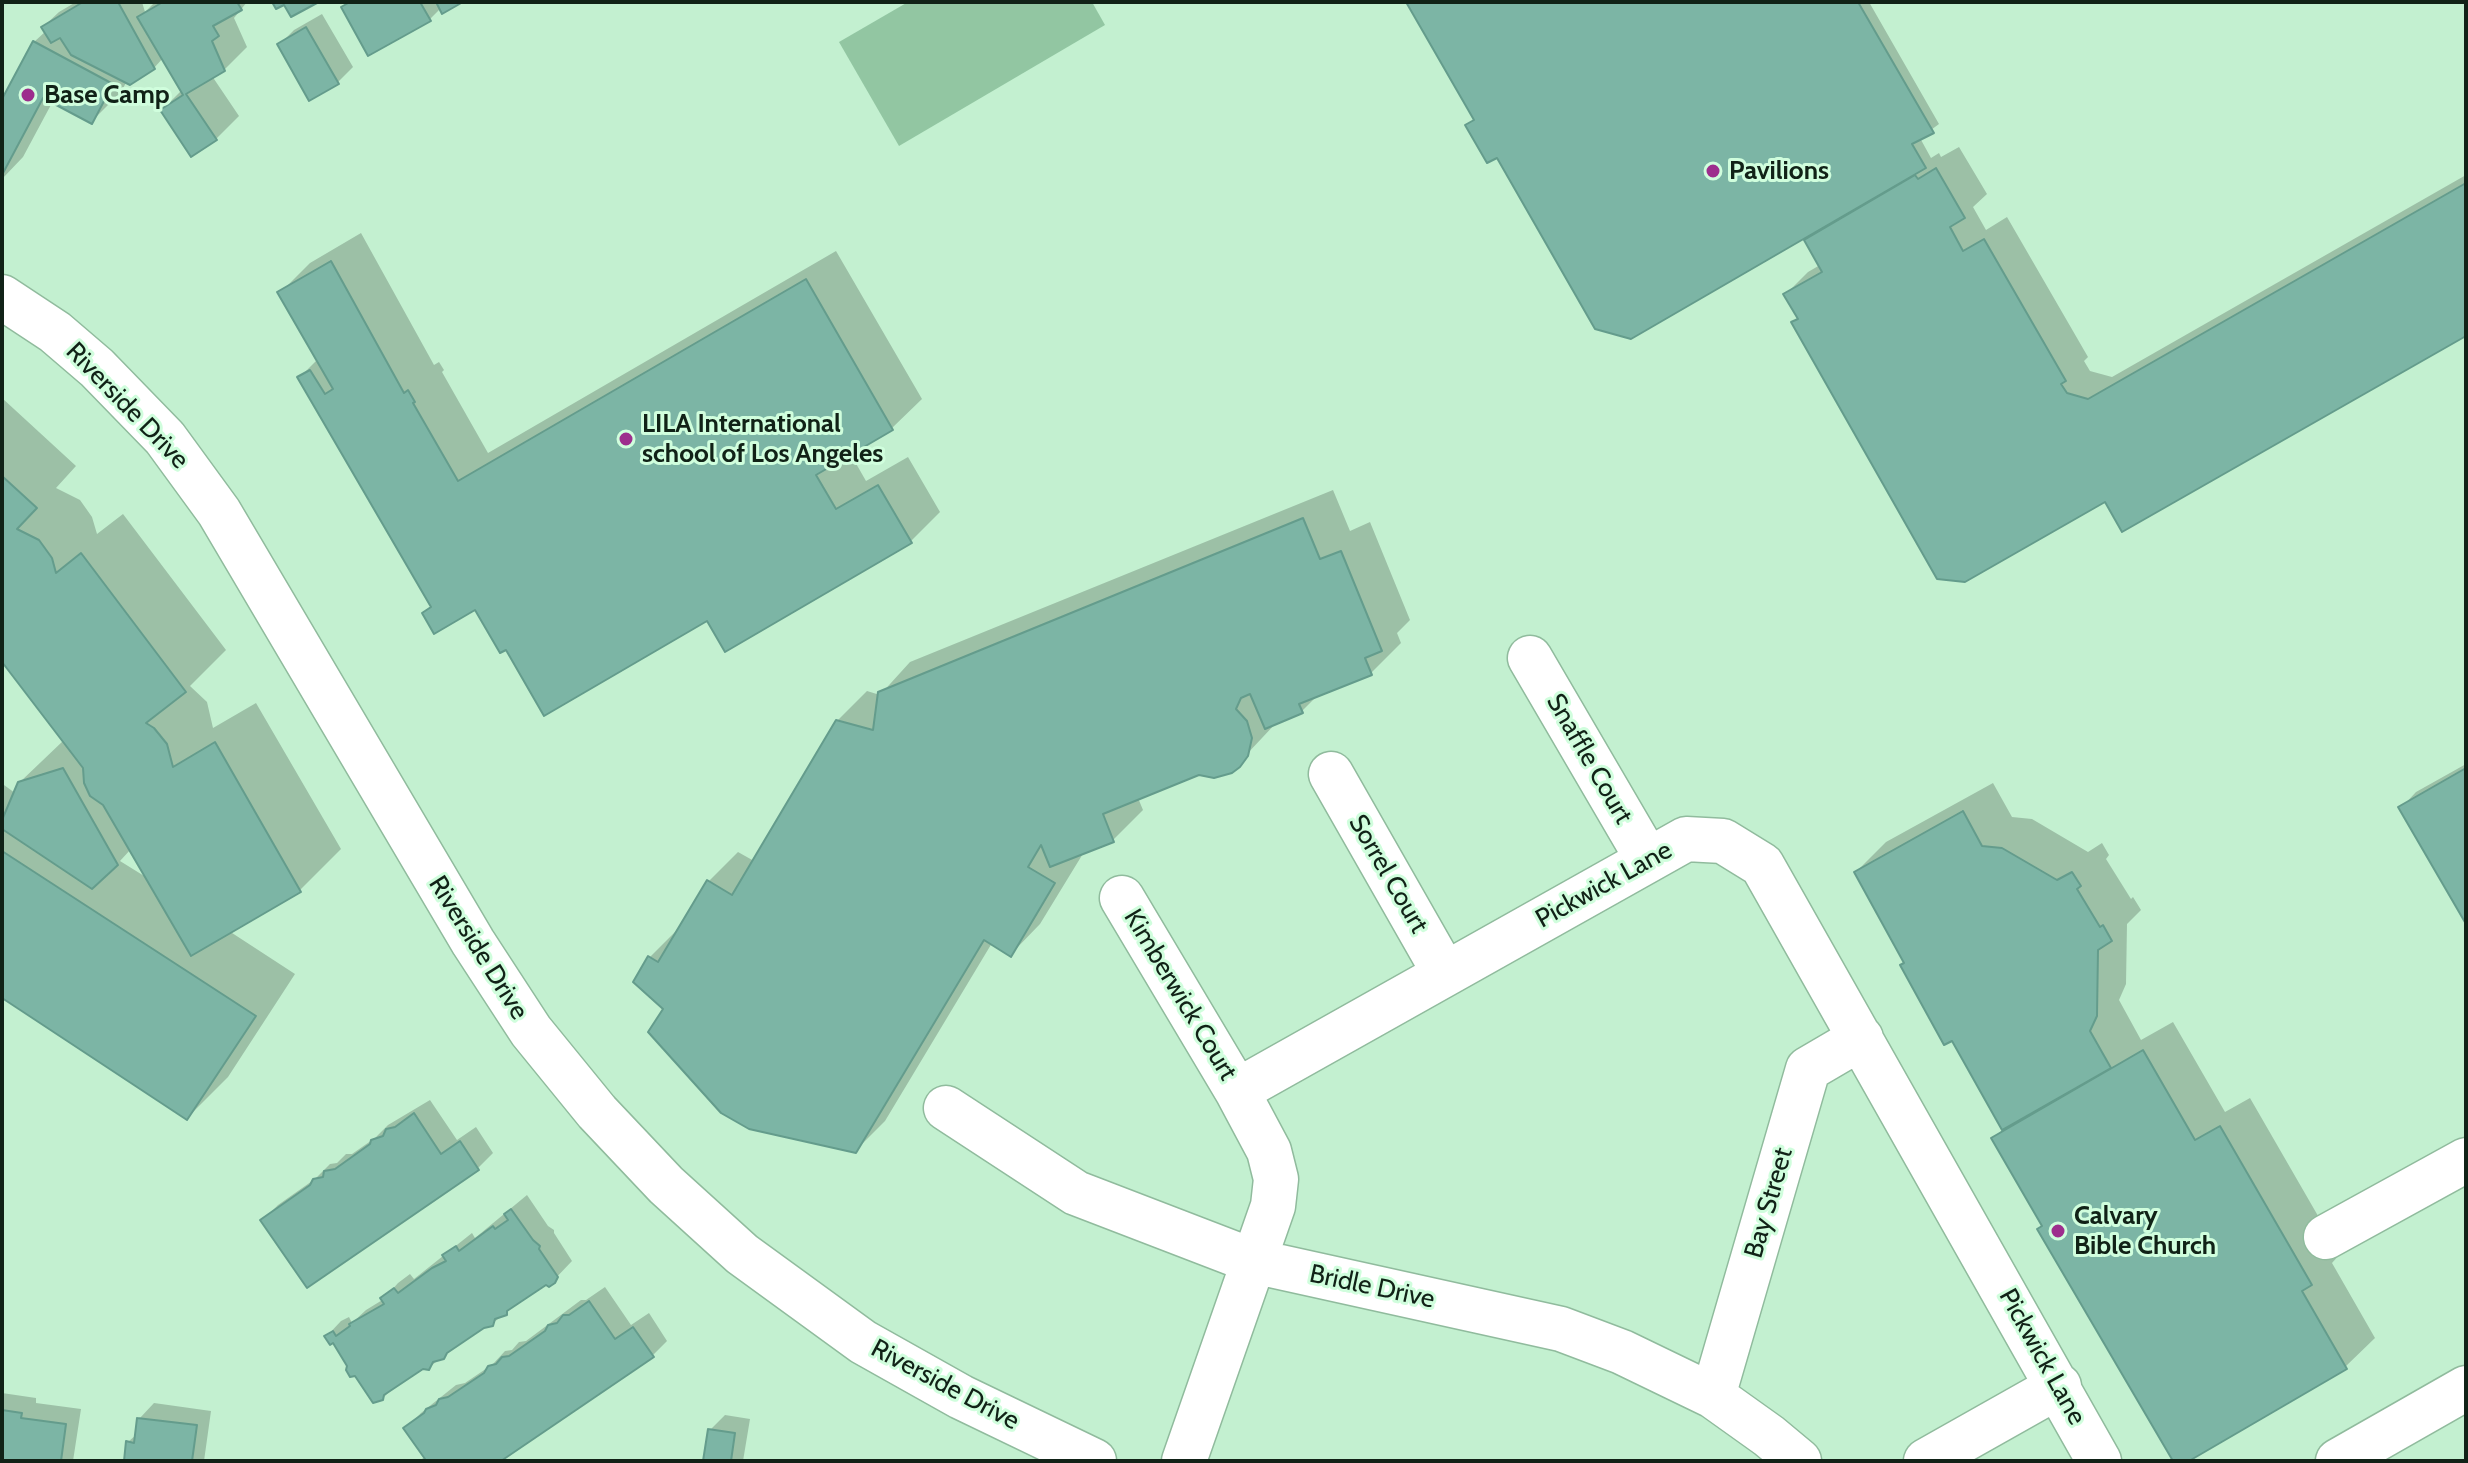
<!DOCTYPE html>
<html>
<head>
<meta charset="utf-8">
<style>
	body { margin:0 }
	#map { position:relative; width:2468px; height:1463px; overflow:hidden; background:#c3f0d0; font-family:Cabin,sans-serif }
	canvas { display:block }
	.frame { position:absolute; inset:0; border:4px solid #112217; pointer-events:none }
</style>
</head>
<body>
<div id="map">
<canvas width="2468" height="1463"></canvas>
<div class="frame"></div>
</div>
<script>
const ctx = document.querySelector('canvas').getContext('2d');
ctx.lineJoin = 'round';
function paint(path, color) { ctx.fillStyle = color; ctx.fill(path, 'evenodd'); }
const toPath = rows => new Path2D(rows.map(r => 'M' + r).join(''));
function trace(path, color, width, dash) { ctx.strokeStyle = color; ctx.lineWidth = width; ctx.lineCap = dash ? 'butt' : 'round'; ctx.setLineDash(dash || []); ctx.stroke(path); }
function label(font, color, halo, rows, align = 'center') {
  ctx.font = font + ' Cabin,sans-serif'; ctx.lineWidth = 6; ctx.setLineDash([]); ctx.textBaseline = 'middle'; ctx.strokeStyle = halo; ctx.fillStyle = color; for (const [text, x, y, turn = 0] of rows) {
    ctx.save(); ctx.translate(x, y); ctx.rotate((+turn || 0) * Math.PI / 180); ctx.textAlign = isNaN(turn) ? turn : align; if (halo) ctx.strokeText(text, 0, 0); ctx.fillText(text, 0, 0); ctx.restore();
  }
}
paint(toPath([
	[908,2,1092,2,1105,25,899,146,839,42]
]), '#92c6a2');
paint(toPath([
	[76,2,142,2,145,12,155,2,247,2,234,18,247,47,224,70,212,76,239,116,216,139,162,110,182,90,163,58,154,68,127,81,121,92,92,121,53,101,23,157,2,179,2,103,34,42,46,31,43,27,59,12],
	[348,2,459,2,441,8,430,19,343,7],
	[1408,2,1869,2,1939,124,1920,138,1931,158,1939,153,1941,157,1959,147,1987,194,1973,207,1986,230,2007,217,2088,357,2084,361,2090,371,2112,377,2466,175,2466,334,2106,500,1794,323,1799,318,1786,294,1808,272,1820,265,1806,241,1815,232,1497,155,1468,125,1475,118],
	[322,14,353,67,337,83,279,45,294,30],
	[361,233,434,365,439,362,444,370,442,372,488,453,836,251,922,399,892,428,850,453,866,481,908,457,940,512,911,541,708,618,507,647,476,607,424,613,432,605,300,377,318,359,280,293,310,263],
	[2,398,76,466,56,488,80,500,92,517,97,534,123,514,226,650,190,686,207,702,213,728,256,703,341,849,300,890,229,931,295,974,228,1077,187,1118,2,996,2,780,4,785,15,793,19,783,64,740,2,659],
	[131,849,149,879,120,861],
	[1333,490,1350,531,1370,522,1410,620,1397,633,1401,643,1371,673,1319,694,1301,712,1277,722,1231,771,1198,773,1138,798,1143,810,1113,840,1084,852,1040,924,1011,954,992,943,885,1121,855,1151,666,1009,650,957,679,928,709,881,738,852,754,861,837,721,867,691,880,695,910,662],
	[2466,764,2466,920,2401,808,2416,792],
	[1993,783,2012,817,2032,819,2088,852,2102,843,2109,855,2106,859,2131,899,2133,897,2141,910,2127,924,2126,984,2119,1000,2141,1040,2173,1022,2225,1112,2250,1098,2340,1254,2332,1263,2375,1338,2345,1367,2185,1461,2175,1461,1994,1138,2003,1129,1856,872,1886,842],
	[430,1100,457,1140,476,1127,493,1153,478,1168,308,1285,263,1220,278,1205,315,1179,330,1164,337,1163,346,1154,352,1154,375,1138,388,1125],
	[527,1195,548,1226,554,1230,554,1233,572,1261,551,1283,546,1283,519,1301,492,1324,483,1326,456,1344,429,1368,422,1367,397,1384,382,1399,356,1374,333,1341,326,1337,341,1321,349,1317,352,1323,366,1310,384,1299,398,1283,410,1274,414,1279,472,1233,475,1238],
	[605,1287,631,1325,649,1313,667,1341,652,1356,497,1461,420,1461,425,1456,406,1428,421,1413,456,1385,465,1383,493,1364,505,1351,512,1350,519,1342,526,1341,581,1300,586,1300],
	[2,1393,36,1398,36,1403,81,1409,73,1461,2,1461],
	[154,1403,211,1411,204,1461,126,1461,128,1442,137,1434,139,1419],
	[725,1415,750,1419,743,1461,705,1461,710,1430]
]), '#0003');
const building = toPath([
	[83,2,118,2,155,69,130,85,71,55,60,38,51,43,41,27,83,2],
	[163,2,237,2,242,10,213,26,219,36,212,41,225,71,186,94,217,140,191,157,160,110,183,95,137,17,163,2],
	[272,2,316,2,317,3,291,17,284,5,276,9,272,2],
	[350,2,420,2,431,21,368,56,341,7,350,2],
	[436,2,463,2,442,14,436,2],
	[1406,2,1858,2,1934,133,1912,144,1926,168,1631,339,1595,329,1497,158,1487,163,1465,125,1474,120,1406,2],
	[306,27,339,84,309,101,277,44,306,27],
	[33,41,113,84,92,124,43,98,2,175,2,99,33,41],
	[1936,168,1965,218,1950,227,1963,251,1984,239,2066,381,2061,384,2067,393,2088,399,2466,183,2466,336,2122,532,2105,502,1965,582,1937,579,1791,322,1798,319,1783,294,1822,272,1804,240,1915,175,1918,179,1936,168],
	[331,261,404,393,408,390,415,402,413,403,458,481,806,279,893,430,816,475,836,509,878,485,912,543,725,652,707,621,544,716,506,650,500,653,475,610,434,634,422,613,431,607,297,377,310,370,325,394,333,389,277,292,331,261],
	[2,476,37,508,17,529,39,540,52,558,56,573,81,553,186,692,146,723,154,728,167,744,173,767,215,742,301,892,191,956,103,805,90,796,84,783,83,768,2,662,2,476],
	[1303,518,1320,559,1341,551,1382,651,1365,658,1372,675,1299,704,1303,713,1265,729,1250,694,1241,698,1236,709,1247,721,1252,738,1248,756,1240,767,1232,773,1214,778,1199,775,1103,814,1114,842,1050,867,1041,845,1028,867,1055,883,1011,957,984,940,856,1153,749,1129,721,1113,648,1032,663,1009,633,982,648,956,658,962,707,880,732,895,836,720,873,730,878,692,1303,518],
	[63,768,118,865,92,889,2,829,2,820,18,782,63,768],
	[2466,768,2466,924,2398,807,2466,768],
	[1963,811,1982,846,2002,848,2057,880,2072,872,2081,886,2077,889,2100,927,2103,925,2112,941,2098,950,2097,1016,2090,1031,2111,1068,2002,1130,1952,1041,1944,1045,1900,965,1904,963,1854,872,1963,811],
	[2,851,256,1016,187,1120,2,998,2,851],
	[2143,1050,2195,1140,2220,1126,2312,1285,2302,1291,2347,1369,2189,1461,2173,1461,2037,1229,2042,1226,1991,1138,2143,1050],
	[414,1113,441,1154,460,1141,479,1170,307,1288,260,1220,310,1185,313,1179,323,1177,324,1171,335,1169,370,1144,371,1140,383,1136,386,1129,395,1127,414,1113],
	[511,1209,533,1240,540,1246,539,1249,558,1277,555,1283,549,1287,546,1285,507,1311,507,1315,495,1319,493,1326,484,1328,447,1353,444,1359,433,1362,429,1370,423,1369,384,1395,383,1400,373,1403,355,1376,350,1377,346,1370,347,1366,333,1343,330,1345,324,1336,333,1331,336,1336,350,1326,349,1324,384,1304,380,1298,394,1288,398,1293,432,1268,446,1261,442,1255,456,1246,459,1251,493,1226,495,1229,508,1220,504,1214,511,1209],
	[589,1301,615,1339,633,1327,654,1357,501,1461,422,1461,425,1459,403,1428,424,1413,426,1409,436,1405,439,1399,448,1397,484,1373,488,1366,496,1364,502,1357,509,1356,545,1331,548,1325,557,1323,563,1315,569,1315,589,1301],
	[2,1410,22,1413,21,1418,66,1424,61,1461,2,1461,2,1410],
	[137,1418,197,1425,192,1461,124,1461,126,1441,134,1443,137,1418],
	[708,1429,735,1433,731,1461,703,1461,708,1429]
]);
paint(building, '#7cb5a5');
trace(building, '#649c8c', 2);
const minor = toPath([
	[1530,658,1648,860],
	[1331,774,1445,974],
	[1122,898,1237,1091],
	[946,1108,1076,1193,1253,1261,1561,1329,1622,1352,1713,1396,1769,1436,1799,1461],
	[2326,1237,2466,1160],
	[1713,1396,1808,1069,1861,1038],
	[1184,1461,1273,1206,1276,1179,1269,1151,1237,1091,1686,839,1723,841,1762,865,2099,1461],
	[1926,1461,2059,1386]
]);
const major = toPath([
	[2,297,55,332,97,368,165,438,219,512,473,942,531,1031,597,1112,666,1185,742,1254,863,1342,961,1397,1094,1461],
	[2338,1461,2466,1388]
]);
trace(minor, '#90bb9d', 47);
trace(major, '#90bb9d', 47);
trace(minor, '#fff', 44);
trace(major, '#fff', 44);
for (const [x, y, r, color] of [
	[28,95,8,"#9d2e8d"],
	[1713,171,8,"#9d2e8d"],
	[626,439,8,"#9d2e8d"],
	[2058,1231,8,"#9d2e8d"]
]) { const dot = new Path2D(); dot.arc(x, y, r, 0, 2 * Math.PI); ctx.fillStyle = color; ctx.fill(dot); trace(dot, '#d0fedd', 3); }
label('bold 26px', '#112217', '#d0fedd', [
	["Base Camp",44,95],
	["Pavilions",1729,171],
	["LILA International",642,424],
	["school of Los Angeles",642,454],
	["Calvary",2074,1216],
	["Bible Church",2074,1246]
], 'left');
label('26px', '#112217', '#d0fedd', [
	["Riverside Drive",127,406,46],
	["Snaffle Court",1589,759,60],
	["Sorrel Court",1388,874,60],
	["Pickwick Lane",1604,885,-29],
	["Riverside Drive",478,948,58],
	["Kimberwick Court",1180,995,59],
	["Bay Street",1769,1203,-74],
	["Bridle Drive",1372,1287,12],
	["Pickwick Lane",2042,1357,61],
	["Riverside Drive",945,1385,28]
]);
</script>
</body>
</html>
